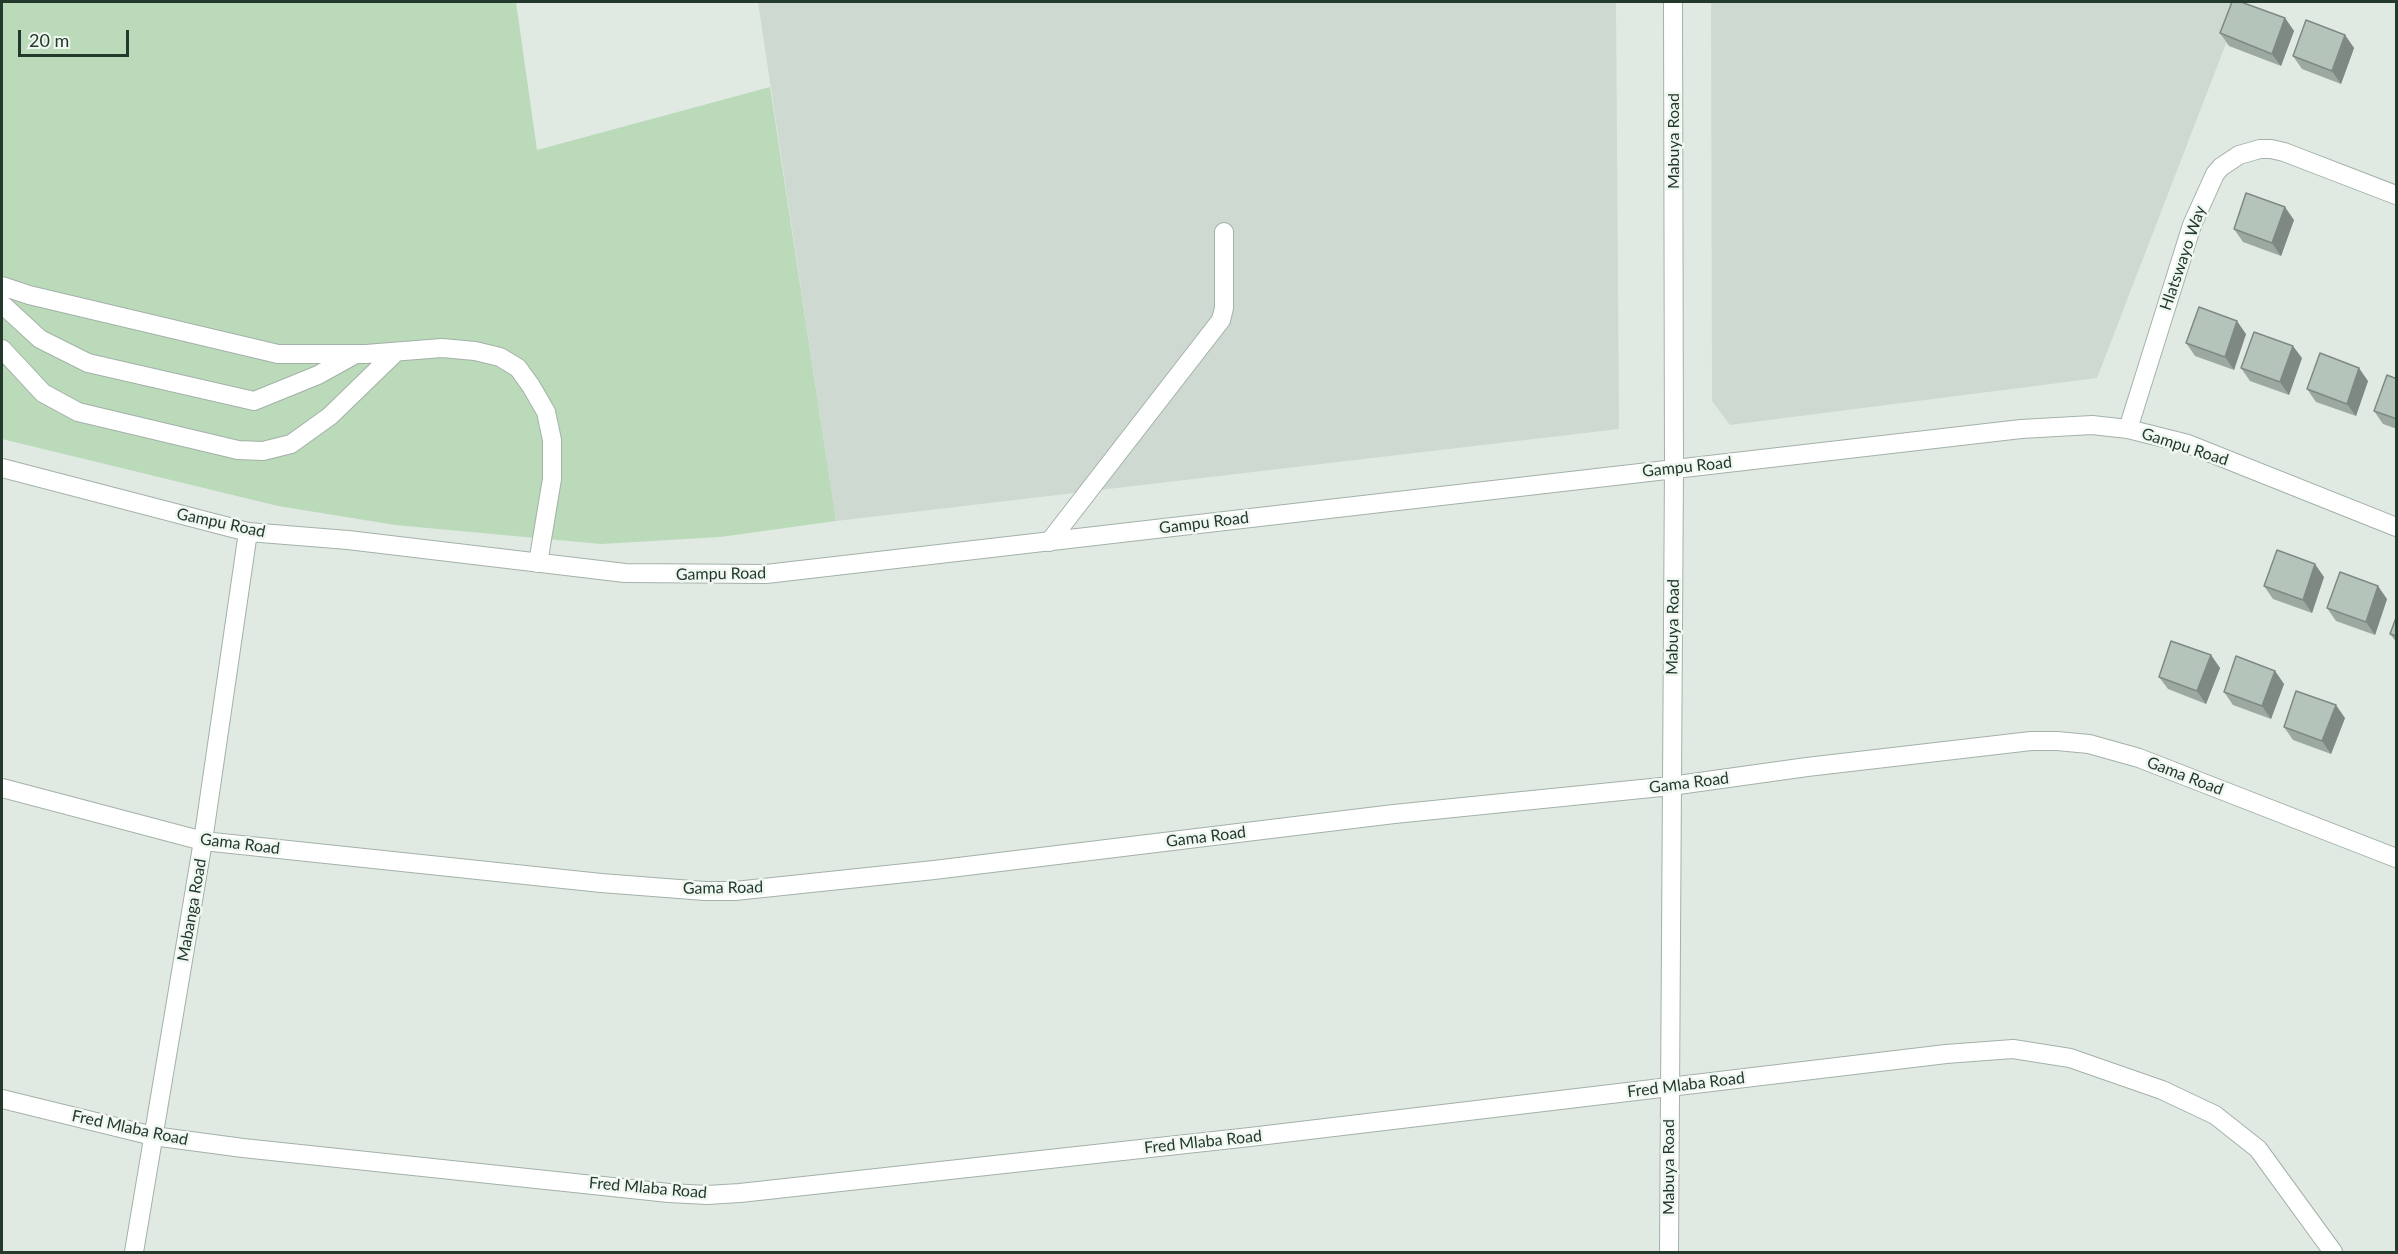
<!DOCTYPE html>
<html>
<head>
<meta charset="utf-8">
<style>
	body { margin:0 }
	#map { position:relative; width:2398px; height:1254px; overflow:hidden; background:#e0eae3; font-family:Lato,sans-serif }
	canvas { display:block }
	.frame { position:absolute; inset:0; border:3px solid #22392c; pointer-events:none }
	.scale { position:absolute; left:18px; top:30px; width:111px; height:27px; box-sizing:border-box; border:3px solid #22392c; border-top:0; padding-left:8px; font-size:18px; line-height:21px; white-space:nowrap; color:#22392c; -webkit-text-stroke:4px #f0f7f1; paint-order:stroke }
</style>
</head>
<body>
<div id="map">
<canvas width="2398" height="1254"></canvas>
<div class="frame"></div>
<div class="scale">20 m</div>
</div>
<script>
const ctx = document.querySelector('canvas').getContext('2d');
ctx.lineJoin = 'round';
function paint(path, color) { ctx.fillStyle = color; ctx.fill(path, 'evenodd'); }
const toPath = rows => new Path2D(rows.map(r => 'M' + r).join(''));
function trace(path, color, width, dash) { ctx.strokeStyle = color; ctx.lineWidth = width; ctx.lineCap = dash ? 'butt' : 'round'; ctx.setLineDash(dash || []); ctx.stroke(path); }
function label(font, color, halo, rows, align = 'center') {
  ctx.font = font + ' Lato,sans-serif'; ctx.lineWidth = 5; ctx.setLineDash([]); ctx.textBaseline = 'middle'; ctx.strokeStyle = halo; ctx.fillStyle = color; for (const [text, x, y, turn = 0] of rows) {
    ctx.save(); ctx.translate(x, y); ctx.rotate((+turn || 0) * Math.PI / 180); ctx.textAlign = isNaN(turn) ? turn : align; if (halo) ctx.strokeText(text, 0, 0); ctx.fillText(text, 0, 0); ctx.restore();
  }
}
paint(toPath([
	[758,2,1616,2,1619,429,836,521],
	[1711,2,2242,2,2097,378,1730,425,1712,401]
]), '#ced9d1');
paint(toPath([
	[2,2,516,2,537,150,770,87,836,521,720,537,601,544,395,525,278,506,2,439]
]), '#badaba');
const lane = toPath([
	[2,286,29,295,278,354,366,354,442,348,475,351,500,357,518,368,531,386,546,412,552,440,552,479,538,563],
	[2,304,40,339,88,363,254,401,318,375,354,355],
	[2,349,43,393,78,412,238,450,263,451,291,444,330,416,396,352],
	[1049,542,1221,320,1224,308,1224,232]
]);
const street = toPath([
	[2128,429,2192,225,2215,174,2221,167,2239,155,2260,149,2271,149,2284,152,2396,195],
	[2,468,248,532,348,540,625,573,766,574,2021,429,2092,425,2128,429,2188,444,2396,527],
	[2,788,203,841,601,883,705,891,735,891,934,870,1394,814,1671,786,1807,767,2031,741,2057,741,2089,744,2139,758,2396,858],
	[2,1099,153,1136,243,1148,669,1193,707,1195,740,1193,1250,1137,1946,1054,2013,1049,2070,1058,2162,1090,2215,1115,2258,1149,2333,1252],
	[134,1252,203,841,248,532],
	[1669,1252,1674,468,1673,2]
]);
trace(lane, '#a3b1a8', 20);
trace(street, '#a3b1a8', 20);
trace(lane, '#fff', 18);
trace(street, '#fff', 18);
paint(toPath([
	[2285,18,2294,31,2281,66,2229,46,2220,33],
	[2345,35,2354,48,2341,84,2302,69,2293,56],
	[2294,220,2281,256,2243,242,2234,229],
	[2246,334,2234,370,2195,356,2186,343],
	[2302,358,2289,395,2250,381,2241,368],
	[2397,379,2397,429,2383,424,2374,411],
	[2368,381,2356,416,2316,402,2307,389],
	[2324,577,2312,613,2273,599,2264,586],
	[2387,599,2375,635,2336,621,2327,608],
	[2397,615,2397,643,2390,634],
	[2211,655,2220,668,2206,704,2168,689,2159,677],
	[2275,671,2284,684,2271,719,2233,705,2224,692],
	[2345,718,2331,754,2293,740,2284,727]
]), '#9ca9a1');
paint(toPath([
	[2285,18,2294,31,2281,66,2272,54],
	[2345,35,2354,48,2341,84,2332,71],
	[2285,207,2294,220,2281,256,2272,243],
	[2237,321,2246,334,2234,370,2225,357],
	[2293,346,2302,358,2289,395,2280,382],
	[2359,368,2368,381,2356,416,2347,404],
	[2315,564,2324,577,2312,613,2303,600],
	[2378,586,2387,599,2375,635,2366,622],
	[2211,655,2220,668,2206,704,2197,691],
	[2275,671,2284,684,2271,719,2262,706],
	[2336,705,2345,718,2331,754,2322,741]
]), '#7f8983');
const building = toPath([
	[2232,2,2241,2,2285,18,2272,54,2220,33,2232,2],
	[2306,20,2345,35,2332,71,2293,56,2306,20],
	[2246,193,2285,207,2272,243,2234,229,2246,193],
	[2199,307,2237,321,2225,357,2186,343,2199,307],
	[2254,332,2293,346,2280,382,2241,368,2254,332],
	[2320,353,2359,368,2347,404,2307,389,2320,353],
	[2387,375,2397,379,2397,419,2374,411,2387,375],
	[2277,550,2315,564,2303,600,2264,586,2277,550],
	[2340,572,2378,586,2366,622,2327,608,2340,572],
	[2397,615,2397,636,2390,634,2397,615],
	[2171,641,2211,655,2197,691,2159,677,2171,641],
	[2236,656,2275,671,2262,706,2224,692,2236,656],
	[2296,691,2336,705,2322,741,2284,727,2296,691]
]);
paint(building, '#b5c4bb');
trace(building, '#7f8983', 1.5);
label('16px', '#22392c', '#f0f7f1', [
	["Mabuya Road",1674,141,-90],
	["Hlatswayo Way",2183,258,-71],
	["Gampu Road",2185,447,18],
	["Gampu Road",1687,467,-6],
	["Gampu Road",221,523,12],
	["Gampu Road",1204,523,-7],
	["Gampu Road",721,574,-1],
	["Mabuya Road",1673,627,-89],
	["Gama Road",2185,776,21],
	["Gama Road",1689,783,-7],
	["Gama Road",1206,837,-7],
	["Gama Road",240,844,7],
	["Gama Road",723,888,-1],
	["Mabanga Road",192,910,-80],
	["Fred Mlaba Road",1686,1085,-7],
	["Fred Mlaba Road",130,1128,12],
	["Fred Mlaba Road",1203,1142,-6],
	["Mabuya Road",1669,1167,-90],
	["Fred Mlaba Road",648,1188,5]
]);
</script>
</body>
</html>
